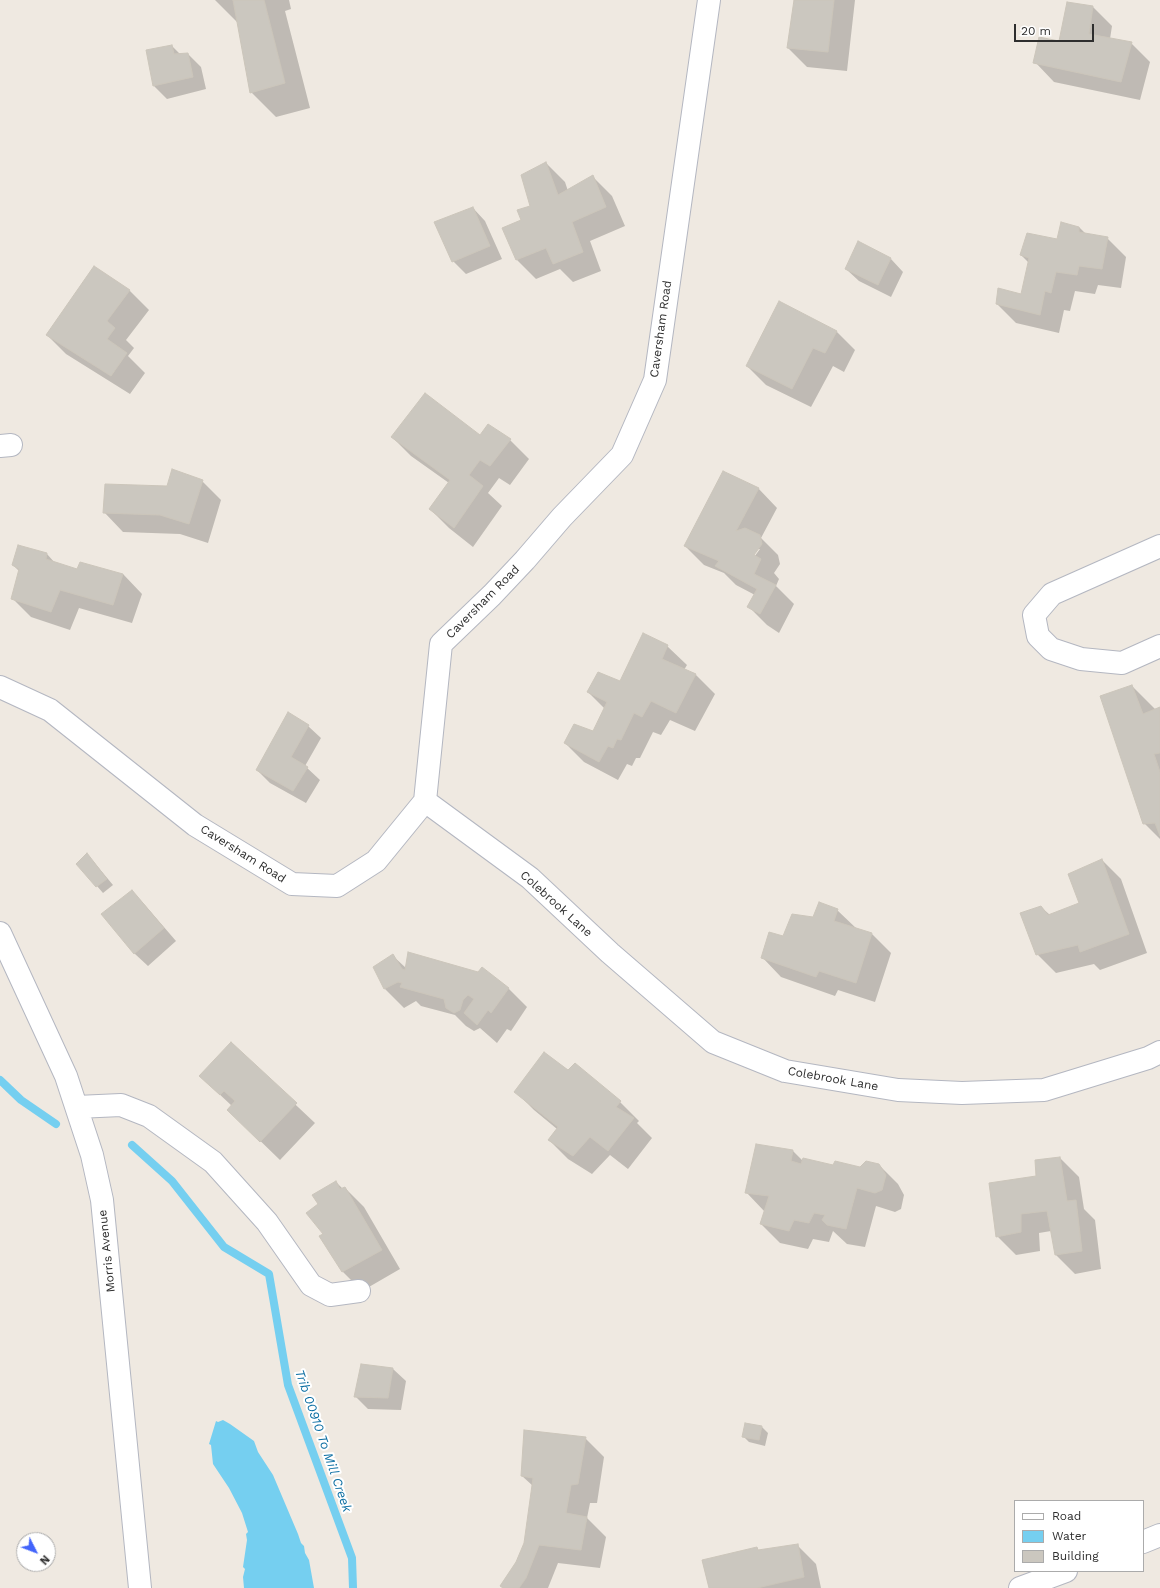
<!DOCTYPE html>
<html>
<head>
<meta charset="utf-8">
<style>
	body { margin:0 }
	#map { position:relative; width:1160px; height:1588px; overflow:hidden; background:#efe9e1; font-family:"Work Sans",sans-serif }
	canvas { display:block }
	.legend { position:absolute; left:1014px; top:1500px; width:130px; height:72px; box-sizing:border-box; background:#fff; border:1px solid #ababab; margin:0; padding:5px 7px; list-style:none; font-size:12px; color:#2e2e2e }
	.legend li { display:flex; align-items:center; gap:8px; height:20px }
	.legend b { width:20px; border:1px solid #ababab }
	.north { position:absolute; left:16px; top:1532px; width:40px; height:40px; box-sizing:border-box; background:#fff; border:1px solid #ababab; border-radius:50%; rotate:132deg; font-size:11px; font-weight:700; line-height:16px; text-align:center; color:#2e2e2e }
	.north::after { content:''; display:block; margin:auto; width:14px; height:18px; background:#4264fb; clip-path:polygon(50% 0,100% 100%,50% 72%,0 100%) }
	.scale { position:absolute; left:1014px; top:24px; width:80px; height:18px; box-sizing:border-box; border:2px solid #2e2e2e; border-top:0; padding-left:5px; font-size:12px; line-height:14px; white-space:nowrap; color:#2e2e2e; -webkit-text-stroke:3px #fff; paint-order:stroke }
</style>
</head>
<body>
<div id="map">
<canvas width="1160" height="1588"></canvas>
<ul class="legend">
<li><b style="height:5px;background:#fff"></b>Road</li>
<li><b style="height:11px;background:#75cff0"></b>Water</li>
<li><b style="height:11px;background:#cbc7bf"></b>Building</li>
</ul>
<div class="north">N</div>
<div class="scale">20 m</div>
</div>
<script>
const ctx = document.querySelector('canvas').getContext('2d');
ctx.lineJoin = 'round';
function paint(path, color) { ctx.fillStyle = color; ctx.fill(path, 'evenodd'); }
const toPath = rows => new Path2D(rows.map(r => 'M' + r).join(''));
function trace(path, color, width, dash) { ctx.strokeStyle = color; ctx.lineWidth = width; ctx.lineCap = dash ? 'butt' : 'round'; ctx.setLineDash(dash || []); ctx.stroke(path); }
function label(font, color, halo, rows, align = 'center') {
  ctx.font = font + ' "Work Sans",sans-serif'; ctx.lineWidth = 4; ctx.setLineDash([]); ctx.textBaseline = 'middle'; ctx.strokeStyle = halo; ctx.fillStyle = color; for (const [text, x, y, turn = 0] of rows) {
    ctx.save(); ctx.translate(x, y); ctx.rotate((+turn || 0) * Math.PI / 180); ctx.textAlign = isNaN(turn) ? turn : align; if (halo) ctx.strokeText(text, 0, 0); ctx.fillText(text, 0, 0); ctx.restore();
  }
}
paint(toPath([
	[223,1420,230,1424,254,1441,258,1452,273,1475,298,1534,301,1543,304,1546,305,1553,309,1560,314,1588,244,1588,243,1577,245,1569,243,1567,247,1540,246,1534,248,1532,242,1513,229,1488,213,1464,211,1445,209,1444,216,1421,218,1422]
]), '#75cff0');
paint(toPath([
	[215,0,289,0,291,9,285,11,310,108,276,117,251,92,238,23],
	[795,0,855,0,847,71,807,67,788,48],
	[1093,7,1112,26,1110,39,1131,43,1150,62,1140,100,1054,82,1035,62,1060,42],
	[172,46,181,55,188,54,201,67,206,89,167,99,154,86,147,51],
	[546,163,565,182,568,191,593,177,612,196,625,226,590,241,601,271,573,282,560,269,536,279,517,260,503,228,523,220,531,207],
	[473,208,485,221,502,259,466,274,453,261],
	[1079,227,1086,234,1107,238,1126,257,1121,288,1098,285,1095,294,1075,291,1070,311,1064,310,1059,333,1016,323,997,304,1022,295,1029,263,1021,255,1058,240],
	[858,243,891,259,903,272,891,297,859,281,846,269],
	[94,268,130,291,149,310,126,340,134,348,128,356,145,373,130,394,66,354,47,335],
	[836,331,855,350,844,372,833,366,811,407,766,385,747,366],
	[392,437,480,437,510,440,529,459,510,485,499,478,488,493,502,506,473,547,449,528,430,509,449,483,411,456],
	[202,481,221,500,208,543,180,534,123,532,104,512,168,487],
	[758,488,777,508,761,538,778,555,780,564,774,573,779,579,776,586,794,604,779,633,767,625,748,606,755,595,736,585,724,573,704,565,685,546],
	[757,549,760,549,752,560,751,559],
	[47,554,55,563,78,570,123,574,142,594,132,623,79,608,70,630,31,617,12,598,19,571,13,565],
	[667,646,687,665,684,670,696,675,715,694,695,731,670,720,661,735,653,732,640,758,636,758,632,766,627,764,618,780,584,762,565,743,594,732,605,709,588,692,620,683],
	[1132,686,1156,710,1160,709,1160,839,1144,823],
	[308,726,321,738,305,766,320,780,306,803,270,783,257,770],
	[1102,860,1121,879,1147,953,1100,970,1094,964,1056,973,1037,954,1041,907,1050,915,1080,904],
	[93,861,113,885,103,893,78,864],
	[132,891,144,904,176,941,148,966,135,954,103,914],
	[837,910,857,929,872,934,891,953,875,1002,838,990,835,996,781,977,762,957,784,938,813,918],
	[393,956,406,968,508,988,527,1007,511,1031,507,1029,497,1043,480,1028,474,1031,466,1026,455,1015,421,1006,416,1001,404,1008,385,989,375,967],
	[231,1044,315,1123,280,1160,248,1129,232,1106,200,1076],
	[568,1072,620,1102,639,1121,637,1123,652,1138,628,1169,610,1155,592,1174,568,1159,549,1140,557,1129,534,1110,515,1091],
	[756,1146,793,1151,803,1161,833,1166,860,1168,879,1165,898,1184,904,1195,901,1209,895,1212,876,1206,865,1247,847,1244,833,1231,829,1242,813,1239,808,1249,780,1243,761,1224,765,1212,746,1192],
	[1060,1158,1079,1177,1084,1209,1095,1220,1101,1269,1075,1274,1056,1255,1051,1231,1039,1233,1040,1251,1016,1255,997,1236,1037,1177],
	[336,1182,343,1189,345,1188,364,1207,400,1269,362,1291,343,1272,320,1237,324,1235,320,1204],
	[362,1365,393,1369,406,1381,401,1410,368,1409,355,1396],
	[762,1427,768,1433,765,1446,749,1442,743,1436],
	[585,1438,604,1457,597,1503,590,1503,587,1518,606,1537,600,1568,558,1563,548,1588,504,1588,517,1563,525,1543,533,1486,522,1476],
	[797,1545,816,1564,821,1588,710,1588,757,1549,760,1551]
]), '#0003');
trace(toPath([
	[0,1080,21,1100,56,1124],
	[132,1145,172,1181,224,1247,269,1274,288,1385,352,1558,353,1588]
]), '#75cff0', 8);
const building = toPath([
	[233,0,264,0,285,83,250,93,233,0],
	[794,0,834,0,828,52,787,48,794,0],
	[1067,2,1093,6,1089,34,1132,42,1121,82,1033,63,1039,37,1059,41,1067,2],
	[172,45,174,54,188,53,193,77,153,86,146,50,172,45],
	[546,162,558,195,593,175,606,207,572,222,583,252,553,264,546,248,516,260,502,228,521,220,517,210,530,206,521,175,546,162],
	[473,207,490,246,452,262,434,222,473,207],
	[1061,222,1079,227,1079,232,1108,237,1102,269,1079,266,1077,275,1056,272,1051,293,1045,291,1040,315,996,304,998,288,1021,294,1029,258,1020,255,1027,233,1057,239,1061,222],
	[858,241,891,258,878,285,845,269,858,241],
	[94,266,130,290,107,321,115,328,107,339,127,353,111,376,46,335,94,266],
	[779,301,837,331,825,353,813,348,792,389,746,366,779,301],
	[425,393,480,435,488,424,511,439,490,466,480,460,469,475,483,486,454,528,429,509,450,480,391,437,425,393],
	[172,469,203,480,189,524,160,515,103,513,105,484,167,486,172,469],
	[723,471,759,488,736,531,745,528,760,535,762,544,754,555,761,559,754,574,776,585,760,614,747,607,757,589,715,566,719,561,684,546,723,471],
	[18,545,47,553,46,559,77,569,80,562,123,574,113,605,60,590,51,612,11,599,19,569,12,565,18,545],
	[643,633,668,645,662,659,696,674,676,713,651,701,642,717,634,713,621,740,617,739,613,748,608,746,599,762,564,743,574,724,593,731,607,702,587,692,598,672,620,681,643,633],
	[1132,685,1143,714,1160,707,1160,753,1154,754,1160,772,1160,836,1155,823,1143,824,1100,696,1132,685],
	[288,712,309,725,291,757,308,767,293,791,256,770,288,712],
	[87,853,107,879,96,887,76,864,87,853],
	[1102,859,1129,934,1080,952,1078,945,1036,955,1020,913,1041,906,1048,915,1079,903,1068,874,1102,859],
	[132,890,164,928,134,954,101,914,132,890],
	[819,902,838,909,834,921,872,933,856,983,819,971,816,977,761,958,769,932,783,936,792,914,813,917,819,902],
	[408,952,478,972,482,967,509,988,491,1013,488,1010,477,1025,464,1013,474,999,468,995,463,1000,460,1010,454,1013,446,1008,444,999,400,987,402,983,398,982,384,989,373,967,393,954,402,969,405,970,408,952],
	[231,1042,297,1103,260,1142,227,1110,235,1101,224,1091,220,1095,199,1076,231,1042],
	[544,1052,568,1070,575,1063,621,1101,616,1107,634,1118,608,1151,590,1137,573,1156,548,1140,558,1127,514,1092,544,1052],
	[756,1144,793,1150,791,1161,801,1164,803,1158,833,1165,835,1161,860,1167,866,1161,879,1164,886,1175,882,1190,875,1193,857,1188,846,1229,827,1225,822,1220,825,1215,814,1213,809,1223,794,1220,789,1231,760,1224,769,1196,745,1193,756,1144],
	[1060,1157,1067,1201,1076,1200,1082,1251,1055,1255,1047,1211,1021,1214,1021,1232,996,1237,989,1183,1036,1176,1035,1160,1060,1157],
	[336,1181,340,1189,345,1187,382,1250,342,1272,319,1236,323,1234,306,1213,318,1204,312,1195,336,1181],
	[361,1364,393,1368,388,1398,354,1397,361,1364],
	[745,1423,762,1426,759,1440,742,1437,745,1423],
	[524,1430,586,1437,578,1484,571,1485,566,1513,587,1517,581,1550,539,1545,526,1578,519,1588,503,1588,500,1586,516,1562,524,1543,533,1478,521,1476,524,1430],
	[798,1544,804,1577,757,1588,709,1588,702,1560,757,1547,758,1550,798,1544]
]);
paint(building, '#cbc7bf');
trace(building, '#cbc5ba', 1);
const minor = toPath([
	[0,446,11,445],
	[1160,546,1052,594,1034,615,1038,636,1051,649,1081,659,1122,663,1160,646],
	[0,687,50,710,195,825,292,884,337,886,376,861,425,801,441,644,492,595,525,560,562,517,622,455,655,380,709,0],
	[425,801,530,878,610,953,713,1042,785,1071,898,1090,962,1093,1044,1090,1148,1058,1160,1052],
	[0,933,66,1076,92,1155,102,1200,140,1588],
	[77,1107,121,1105,149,1116,213,1162,267,1222,311,1285,330,1295,359,1291],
	[1143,1542,1160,1535],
	[1020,1588,1066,1571]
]);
trace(minor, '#b4b7c1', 24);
trace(minor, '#fff', 22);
label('12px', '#2e2e2e', '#fff', [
	["Caversham Road",661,329,-82],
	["Caversham Road",483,602,-45],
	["Caversham Road",243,854,32],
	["Colebrook Lane",556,904,42],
	["Colebrook Lane",833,1079,10],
	["Morris Avenue",107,1251,-96]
]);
label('italic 13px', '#0d6fa3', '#fff', [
	["Trib 00910 To Mill Creek",323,1441,71]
]);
</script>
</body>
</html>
